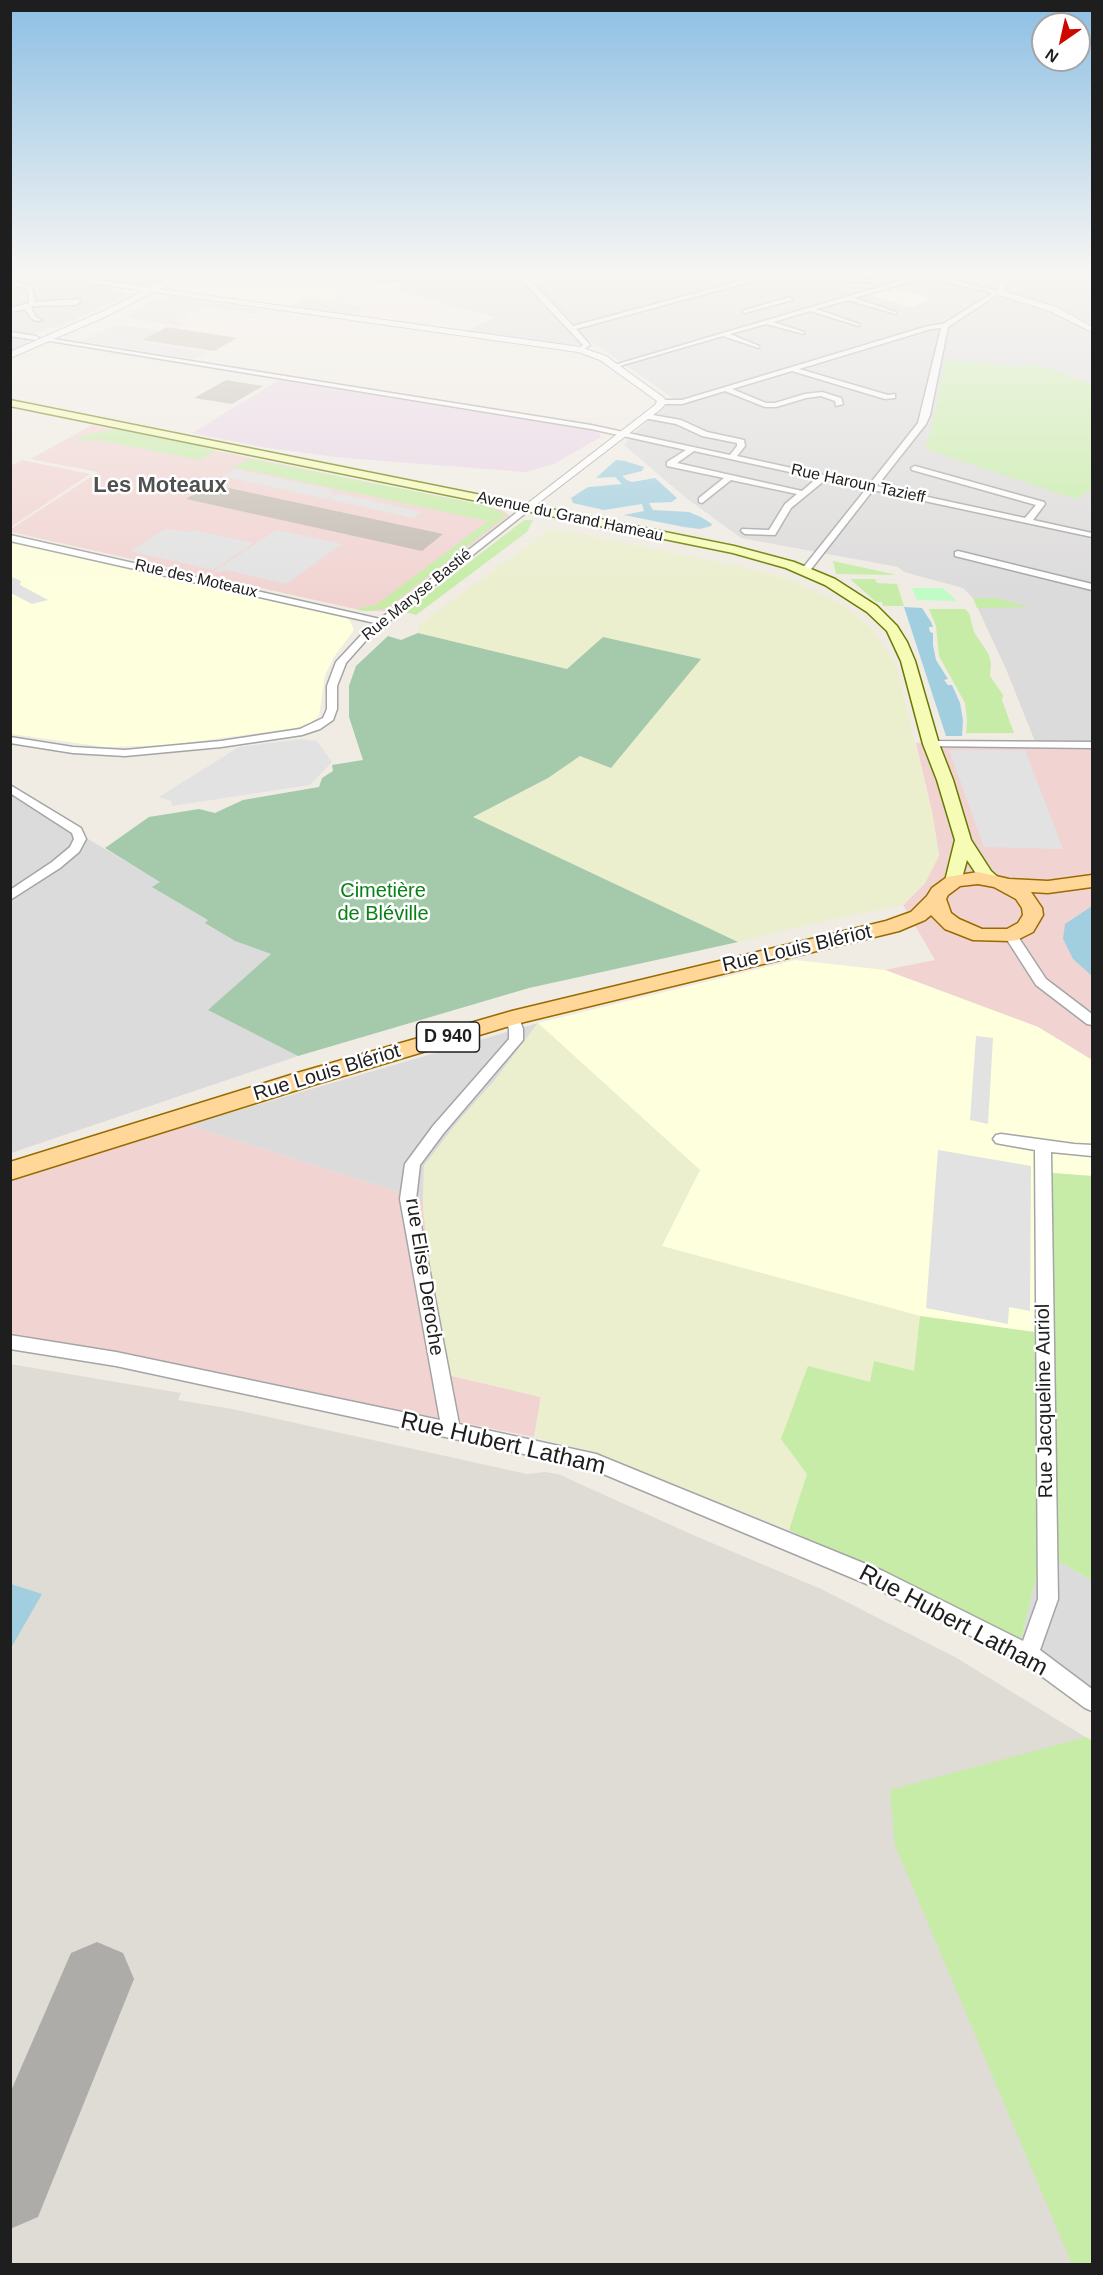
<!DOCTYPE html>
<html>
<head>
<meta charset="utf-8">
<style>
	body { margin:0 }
	#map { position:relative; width:1103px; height:2275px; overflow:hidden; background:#f0ece4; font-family:Arial,sans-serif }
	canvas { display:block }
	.frame { position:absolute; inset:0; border:12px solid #1e1e1e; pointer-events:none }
	.north { position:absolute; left:1031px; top:12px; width:60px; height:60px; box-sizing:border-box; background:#fff; border:2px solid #a5a5a5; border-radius:50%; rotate:214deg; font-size:16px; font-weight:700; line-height:24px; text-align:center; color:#1e1e1e }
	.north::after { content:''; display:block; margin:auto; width:21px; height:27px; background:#cc0800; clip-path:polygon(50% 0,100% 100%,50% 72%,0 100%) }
</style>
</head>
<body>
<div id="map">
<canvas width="1103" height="2275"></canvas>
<div class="frame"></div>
<div class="north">N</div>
</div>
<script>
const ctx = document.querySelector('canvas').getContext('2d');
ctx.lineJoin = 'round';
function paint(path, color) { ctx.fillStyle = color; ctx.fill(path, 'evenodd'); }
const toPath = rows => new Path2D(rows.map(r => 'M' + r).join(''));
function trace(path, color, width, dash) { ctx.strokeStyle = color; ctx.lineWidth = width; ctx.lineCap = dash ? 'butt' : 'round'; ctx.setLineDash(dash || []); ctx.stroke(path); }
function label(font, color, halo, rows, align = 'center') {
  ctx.font = font + ' Arial,sans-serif'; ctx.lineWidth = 5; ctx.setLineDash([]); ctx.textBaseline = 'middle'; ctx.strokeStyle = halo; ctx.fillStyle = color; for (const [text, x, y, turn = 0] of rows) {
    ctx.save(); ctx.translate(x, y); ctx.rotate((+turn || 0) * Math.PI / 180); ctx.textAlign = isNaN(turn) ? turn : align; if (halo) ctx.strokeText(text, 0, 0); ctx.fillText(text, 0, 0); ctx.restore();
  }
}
paint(toPath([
	[11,275,174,275,159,284,146,286,112,283,103,286,120,290,128,295,57,328,51,327,24,338,28,341,27,344,11,351],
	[357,275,1092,275,1092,745,1036,744,1006,669,973,598,963,588,904,572,898,567,741,538,686,498,624,445,633,434,674,399,592,342,570,346,466,331,495,317,393,290,413,277],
	[10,793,161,882,153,887,209,920,206,923,235,941,271,954,209,1010,298,1056,11,1153],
	[538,1023,495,1080,456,1124,424,1166,423,1200,188,1125],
	[1041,1556,1064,1564,1092,1581,1092,1691,1021,1640]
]), '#dcdbdb');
paint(toPath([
	[92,425,503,510,510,516,385,611,364,611,11,532,11,529,98,472,30,459],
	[22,460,90,474,11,527,11,466],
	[916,743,1092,745,1092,1060,1038,1027,885,970,935,960,903,905,925,883,939,855,932,812],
	[188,1125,423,1200,444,1374,541,1397,534,1437,11,1333,10,1181]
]), '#f1d4d2');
paint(toPath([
	[279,380,594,431,599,433,601,437,554,464,526,472,344,458,267,448,192,433]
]), '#e9d5e5');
paint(toPath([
	[193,275,321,275,362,279,327,301,303,298,287,307,176,290,175,285],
	[893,287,930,298,931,298,912,307,869,294],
	[13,542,142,569,141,571,146,572,153,571,167,574,166,577,183,581,187,579,338,615,349,619,354,630,334,657,325,675,319,716,310,723,295,728,170,745,105,747,11,734,10,543],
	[795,960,885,970,1038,1027,1092,1060,1092,1176,1052,1173,1034,1332,920,1316,661,1246,538,1023]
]), '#feffdd');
paint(toPath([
	[10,1364,181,1393,178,1400,232,1409,527,1474,545,1472,558,1474,693,1535,821,1589,955,1657,1092,1741,1092,2264,11,2264]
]), '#dedcd5');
paint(toPath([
	[551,528,738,566,789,579,843,605,871,628,896,664,932,812,939,856,925,883,903,905,806,925,738,942,472,817,548,778,580,756,611,768,700,659,603,637,567,670,418,633,419,625],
	[538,1023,700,1170,662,1246,920,1316,914,1372,871,1382,807,1474,789,1530,587,1450,534,1437,541,1397,444,1374,423,1210,424,1166,456,1124,495,1080]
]), '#ebefce');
paint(toPath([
	[945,360,1006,364,1014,367,1031,362,1092,384,1092,489,1076,499,925,449,932,427],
	[115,429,193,444,216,451,200,460,99,440,78,441,77,439,84,435],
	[250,459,489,506,507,515,387,608,368,611,355,609,376,605,488,521,234,467],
	[524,520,533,520,527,532,416,615,405,612],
	[833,561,893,574,894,575,836,574],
	[850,579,875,579,877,583,897,584,904,606,883,606,882,602,876,602],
	[973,598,997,598,1029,607,977,608],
	[929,609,965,609,969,613,974,632,988,653,991,663,990,676,1003,695,1002,700,1014,733,966,733,967,721,965,703,939,656,936,626],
	[1052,1173,1092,1176,1092,1581,1064,1564,1041,1556,1021,1640,789,1530,807,1474,781,1439,808,1366,870,1382,874,1361,914,1371,920,1316,1034,1332],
	[1086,1737,1092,1741,1092,2264,1072,2264,895,1845,890,1790]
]), '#c6eca7');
paint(toPath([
	[418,633,567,669,603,637,701,659,611,768,580,756,548,778,473,817,738,942,529,988,298,1056,208,1010,271,954,235,941,205,923,208,920,152,887,160,882,105,848,149,817,199,809,215,813,243,800,319,787,322,778,333,771,332,765,363,760,349,717,349,686,356,666,388,636,401,640]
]), '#a4c9ab');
paint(toPath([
	[912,588,943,588,957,601,917,600]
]), '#bffcc6');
paint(toPath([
	[939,275,1000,275,1000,277,995,286,988,287],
	[173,297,265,310,256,314,204,307,185,314,188,315,178,321,185,322,178,326,126,318,130,316,126,315,158,299],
	[305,298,364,307,349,315,290,307],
	[121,325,160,330,140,342,208,352,195,359,81,341,112,326],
	[235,469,330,489,329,491,335,493,326,499,222,476],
	[338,493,422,512,413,518,329,499],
	[165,529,190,532,193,530,253,543,213,570,130,551],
	[276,530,342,544,286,584,225,570,220,572,214,571],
	[10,576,21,581,20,585,48,600,32,604,11,593],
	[302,739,317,741,332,762,310,785,172,806,171,801,159,797,239,747],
	[949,750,1025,750,1063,849,984,847],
	[976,1036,993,1038,988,1124,970,1120],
	[938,1150,1031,1166,1030,1311,1009,1307,1008,1324,926,1308]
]), '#e2e2e2');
paint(toPath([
	[616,460,625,461,644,467,642,471,622,476,627,480,632,482,655,478,677,498,672,502,649,503,653,510,689,512,701,517,712,524,711,526,700,529,684,527,624,515,644,511,642,504,604,510,573,503,571,498,588,487,622,484,615,477,596,478],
	[904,607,922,608,931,622,933,627,929,627,930,632,933,633,933,645,936,660,948,679,944,680,948,685,952,685,960,703,963,720,962,736,946,736],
	[1092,906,1092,976,1073,959,1063,939,1065,924],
	[11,1584,42,1594,11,1648,10,1584]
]), '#a2cfdf');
paint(toPath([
	[97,1942,123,1953,134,1979,38,2217,10,2229,10,2093,71,1953,97,1942]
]), '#aeaca8');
paint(toPath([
	[167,327,237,338,214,351,142,340],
	[226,380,263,386,232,404,194,398],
	[210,484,443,534,422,551,186,499]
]), '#c4bcb3');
const minor = toPath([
	[338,275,387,277,435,275,387,281,338,275],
	[517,275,524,275,534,284,573,326,752,278,724,275,783,275,892,281,889,283,764,278,576,329,590,345,580,352,577,350,583,345,517,275],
	[920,275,932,275,1001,292,948,327,930,415,926,424,877,486,1025,518,1036,505,912,470,911,468,915,466,1044,502,1045,504,1033,520,1092,533,1092,537,873,490,808,573,805,574,802,573,802,569,866,489,825,480,791,508,775,535,745,534,741,531,742,529,769,530,785,504,797,494,731,480,702,503,699,502,699,498,724,478,667,466,667,462,686,450,591,429,44,340,47,338,591,425,730,455,737,446,737,443,702,436,676,424,644,418,644,414,647,414,681,420,707,432,744,440,745,446,737,456,869,485,918,423,941,328,931,329,799,369,888,395,895,394,895,398,885,399,792,371,732,389,766,403,775,403,805,394,822,392,841,398,843,404,836,406,835,401,821,396,806,398,776,407,765,407,725,391,682,404,662,404,658,402,662,400,682,400,928,326,943,324,993,293,926,277,854,298,896,312,896,314,848,300,816,309,859,324,859,326,810,311,773,322,804,332,804,334,766,324,730,334,759,346,759,348,723,336,616,367,611,366,920,275],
	[694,451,817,478,802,491,677,463,694,451],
	[10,280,32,287,35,302,78,299,81,301,75,305,33,306,31,308,36,317,42,320,37,321,32,319,25,309,10,312,10,308,29,303,29,296,27,289,10,284,10,280],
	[790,297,792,300,745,313,742,311,790,297],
	[10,332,36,336,39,338,36,340,10,336,10,332],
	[525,506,532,508,369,637,346,663,337,686,337,709,333,720,320,729,302,735,221,747,125,756,73,753,10,743,10,737,73,747,125,750,221,741,300,729,323,718,327,709,327,686,336,662,363,633,375,623,10,541,10,535,380,619,525,506],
	[958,551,1092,584,1092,590,955,556,955,552,958,551],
	[931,741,1092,742,1092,748,927,746,927,742,931,741],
	[10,785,81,828,86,839,79,852,60,868,10,900,10,890,52,862,70,847,74,839,72,833,10,793,10,785],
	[1010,931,1015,932,1046,979,1092,1014,1092,1025,1087,1024,1036,985,1004,935,1010,931],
	[512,1013,519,1018,523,1029,523,1040,443,1134,420,1165,416,1199,459,1424,596,1454,883,1571,1023,1641,1038,1599,1035,1150,1001,1144,996,1143,993,1139,996,1135,1001,1134,1074,1144,1092,1145,1092,1156,1051,1152,1058,1599,1040,1650,1092,1689,1092,1711,1085,1708,1021,1661,869,1585,589,1468,116,1366,10,1349,10,1335,116,1352,440,1420,400,1199,405,1164,433,1126,509,1039,509,1029,505,1018,512,1013]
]);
const tertiary = toPath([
	[41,275,64,275,150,287,174,275,185,275,160,289,580,347,606,356,663,397,667,402,661,409,528,511,523,508,524,506,655,405,657,401,600,360,578,352,153,292,107,316,10,358,10,352,101,312,143,291,41,275],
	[1003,275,1011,275,1003,291,1056,307,1092,327,1092,332,1050,311,995,294,1003,275]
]);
const secondary = toPath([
	[10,400,734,546,794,562,835,579,877,606,897,626,907,642,915,661,939,744,953,780,971,840,991,871,1001,880,998,884,992,885,986,884,979,878,967,860,960,885,948,885,945,881,955,840,937,780,923,744,901,661,887,631,867,612,825,585,786,568,733,553,10,406,10,400]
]);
const primary = toPath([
	[978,872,1009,879,1048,881,1092,875,1092,887,1048,893,1031,892,1042,908,1043,915,1033,932,1017,940,1010,941,973,940,945,929,931,915,925,920,899,931,516,1024,313,1085,10,1180,10,1162,297,1073,512,1011,886,921,911,912,927,896,932,888,947,877,978,872],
	[978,884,994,887,1016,899,1022,908,1023,915,1018,923,1007,929,982,929,959,919,951,913,946,899,948,895,960,886,978,884]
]);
trace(minor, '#a5a5a5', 3);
trace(tertiary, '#a5a5a5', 2);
trace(secondary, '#687a00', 3);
trace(primary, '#986b00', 3);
paint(minor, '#fff');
paint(tertiary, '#fff');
paint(secondary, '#f6fcb5');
paint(primary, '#ffd799');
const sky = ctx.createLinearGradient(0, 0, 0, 594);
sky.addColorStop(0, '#8cbfe4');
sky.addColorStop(0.46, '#f8f6f3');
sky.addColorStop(1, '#f8f6f300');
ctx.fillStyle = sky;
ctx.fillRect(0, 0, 1103, 594);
label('16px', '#1e1e1e', '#fff', [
	["Rue Haroun Tazieff",858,484,12],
	["Avenue du Grand Hameau",570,517,12],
	["Rue des Moteaux",196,579,13],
	["Rue Maryse Bastié",417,595,-39]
]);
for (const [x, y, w] of [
	[448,1037,63]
]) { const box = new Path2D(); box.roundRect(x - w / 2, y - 15, w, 30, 4.5); ctx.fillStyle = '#fff'; ctx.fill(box); trace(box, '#1e1e1e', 1.5); }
label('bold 18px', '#1e1e1e', null, [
	["D 940",448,1037]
]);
label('20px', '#078116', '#fff', [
	["Cimetière",383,891],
	["de Bléville",383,914]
]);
label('20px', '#1e1e1e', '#fff', [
	["Rue Louis Blériot",797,949,-13],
	["Rue Louis Blériot",327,1073,-17],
	["rue Elise Deroche",424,1277,81],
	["Rue Jacqueline Auriol",1045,1401,-91]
]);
label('bold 22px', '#515151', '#fff', [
	["Les Moteaux",160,486]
]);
label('24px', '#1e1e1e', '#fff', [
	["Rue Hubert Latham",503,1444,13],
	["Rue Hubert Latham",953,1621,28]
]);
</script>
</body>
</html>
